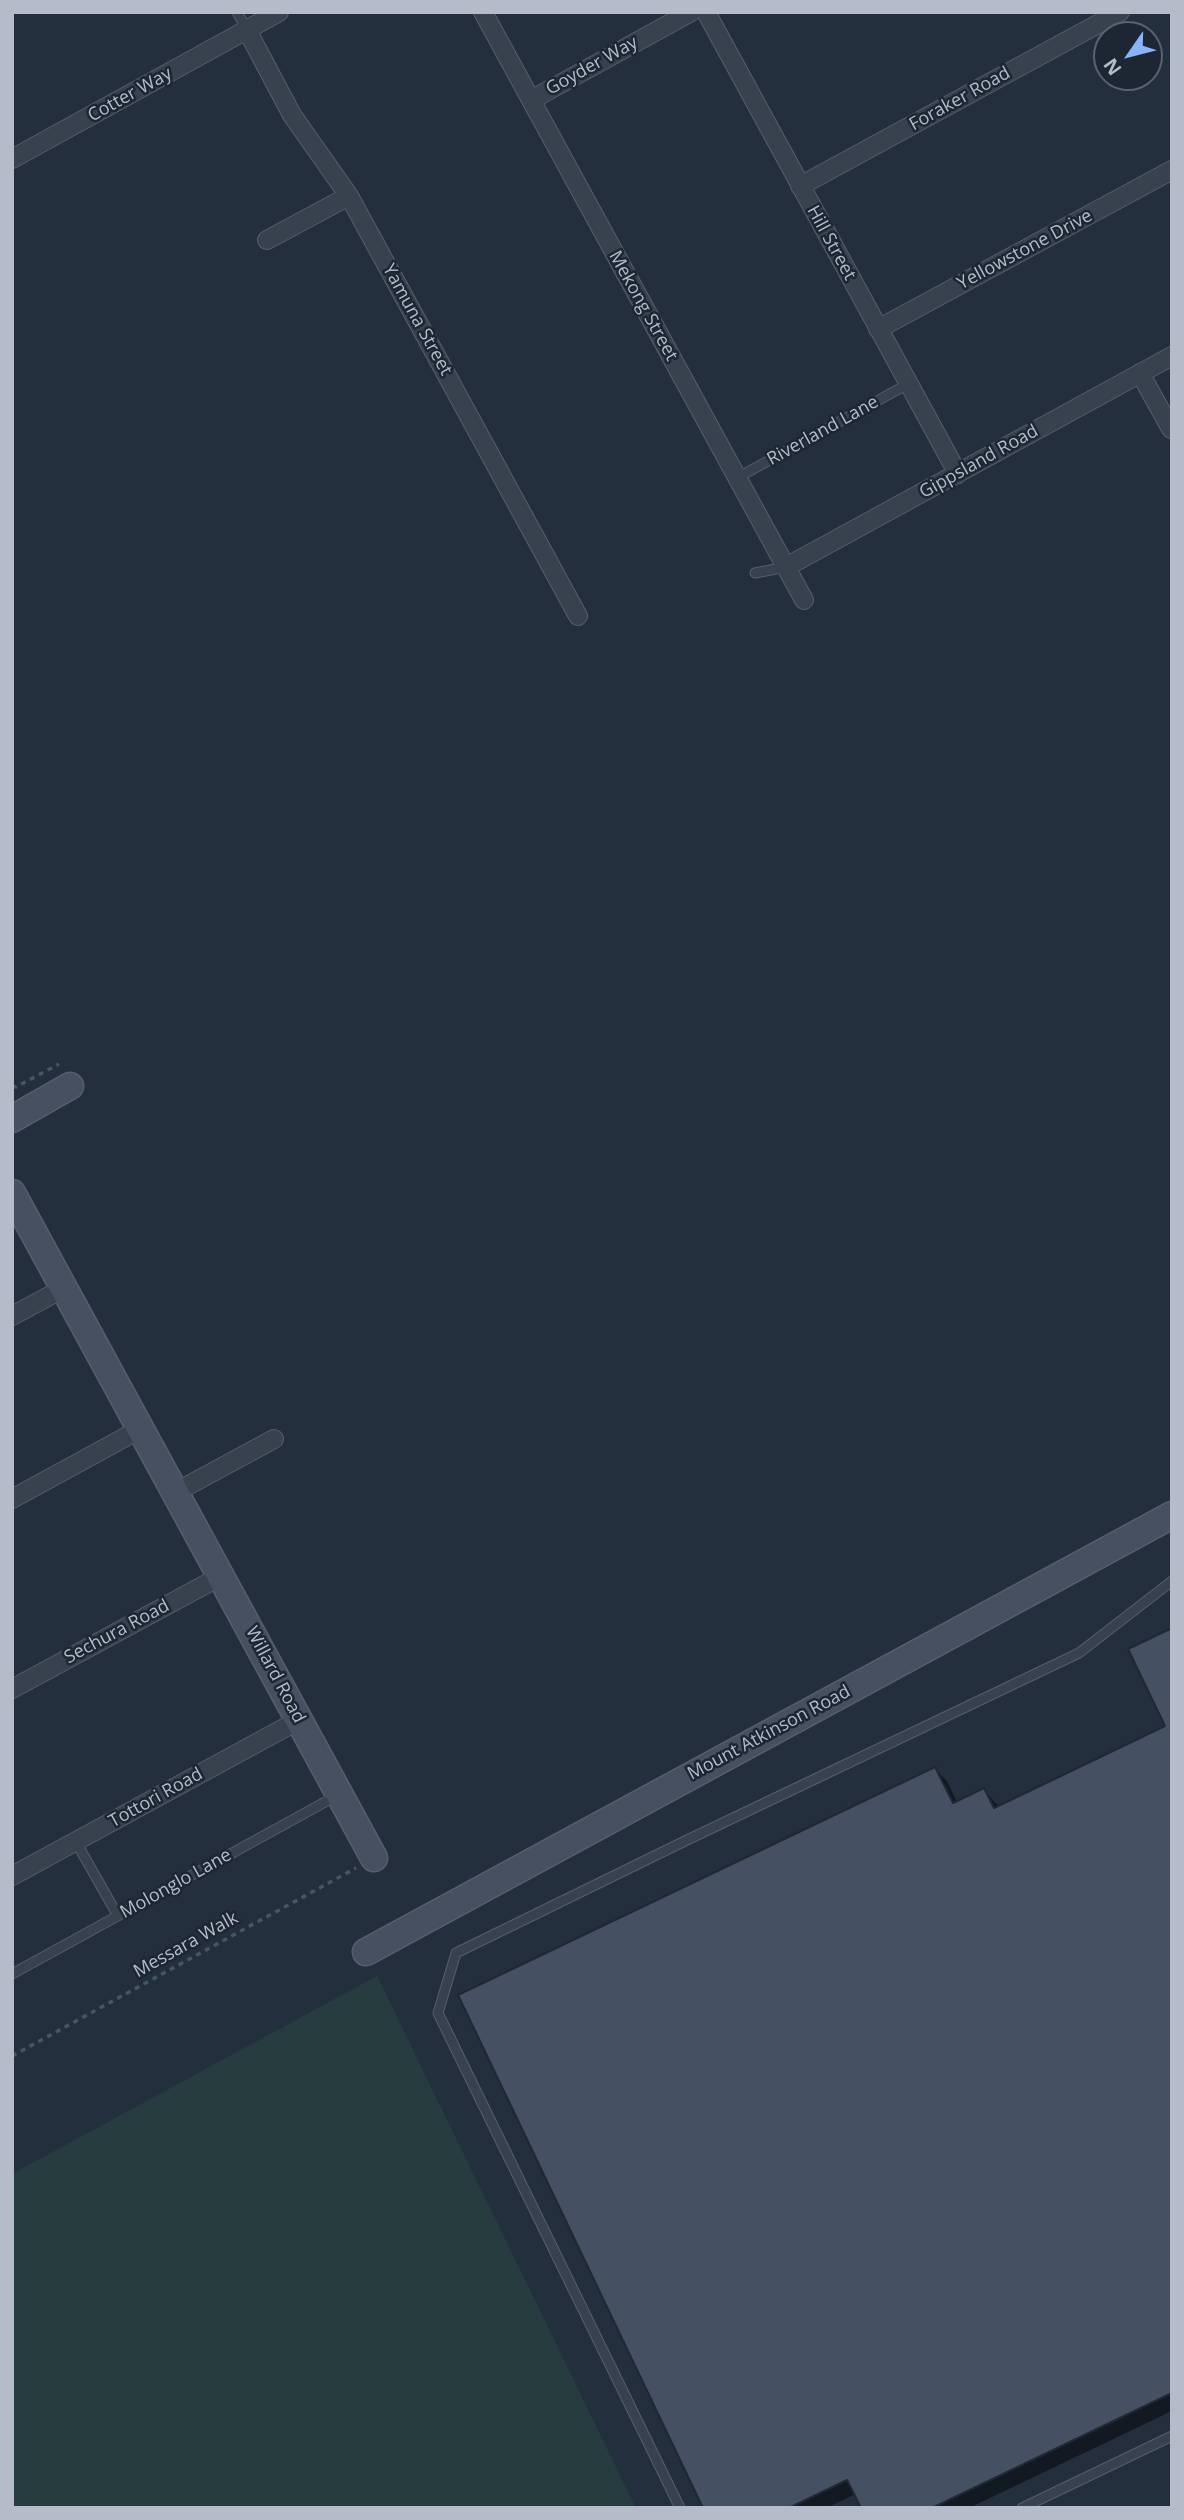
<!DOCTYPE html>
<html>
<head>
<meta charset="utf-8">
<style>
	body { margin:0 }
	#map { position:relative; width:1184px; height:2520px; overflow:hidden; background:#242f3e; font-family:"Open Sans",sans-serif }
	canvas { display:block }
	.frame { position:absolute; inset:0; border:14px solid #b4bcc9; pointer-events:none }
	.north { position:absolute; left:1093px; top:21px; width:70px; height:70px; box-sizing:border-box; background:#1d2633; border:2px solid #59626f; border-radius:50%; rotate:235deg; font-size:19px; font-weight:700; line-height:28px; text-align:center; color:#b4bcc9 }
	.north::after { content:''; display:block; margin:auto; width:24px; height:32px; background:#8ab4f8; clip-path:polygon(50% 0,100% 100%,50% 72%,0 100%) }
</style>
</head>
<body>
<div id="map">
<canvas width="1184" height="2520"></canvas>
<div class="frame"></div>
<div class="north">N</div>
</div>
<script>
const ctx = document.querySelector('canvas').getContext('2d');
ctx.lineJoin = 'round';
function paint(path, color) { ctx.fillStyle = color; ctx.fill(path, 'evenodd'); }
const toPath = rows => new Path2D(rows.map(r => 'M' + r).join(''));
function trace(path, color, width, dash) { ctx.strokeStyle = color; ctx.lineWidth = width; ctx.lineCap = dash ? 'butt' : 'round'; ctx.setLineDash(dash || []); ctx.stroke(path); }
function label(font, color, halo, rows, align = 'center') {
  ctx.font = font + ' "Open Sans",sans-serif'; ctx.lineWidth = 5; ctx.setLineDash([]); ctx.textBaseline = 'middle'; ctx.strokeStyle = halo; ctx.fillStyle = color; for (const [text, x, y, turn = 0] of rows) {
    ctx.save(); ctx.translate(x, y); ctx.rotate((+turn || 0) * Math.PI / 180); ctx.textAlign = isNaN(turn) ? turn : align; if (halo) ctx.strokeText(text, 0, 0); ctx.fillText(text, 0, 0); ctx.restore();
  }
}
paint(toPath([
	[377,1976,636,2508,12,2508,12,2174]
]), '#263c3f');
paint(toPath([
	[1172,1630,1172,2411,969,2508,863,2508,856,2494,826,2508,705,2508,935,1769,947,1781,957,1802,984,1790,999,1807,1167,1727]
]), '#0007');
const building = toPath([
	[1172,1628,1172,2393,932,2508,861,2508,847,2480,789,2508,703,2508,458,1995,935,1767,953,1803,984,1788,994,1808,1165,1726,1128,1649,1172,1628]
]);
paint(building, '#455162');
trace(building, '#1f2835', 2);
const lane = toPath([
	[237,12,247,30],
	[737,478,908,384],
	[755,573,786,567],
	[76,1842,118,1916],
	[12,1974,336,1796],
	[680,2508,438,2013,456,1953,685,1841,1079,1653,1172,1581],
	[1022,2508,1172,2436]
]);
const street = toPath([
	[483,12,804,600],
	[706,12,958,474],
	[247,30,292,115,349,196,578,616],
	[531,100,691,12],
	[12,159,279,12],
	[800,186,1120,12],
	[267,240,349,196],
	[878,329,1172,170],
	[1140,373,1171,429],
	[786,567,1172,356],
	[12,1316,64,1288],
	[176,1492,274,1439],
	[12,1499,142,1428],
	[12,1689,221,1576],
	[12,1876,299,1720]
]);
const secondary = toPath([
	[12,1119,70,1086],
	[12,1193,374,1858],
	[366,1952,1172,1515]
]);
trace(lane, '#565f6c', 11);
trace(street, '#565f6c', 20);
trace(secondary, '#565f6c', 29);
trace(toPath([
	[12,1086,16,1087,59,1064],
	[12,2056,356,1868]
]), '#44595c', 3.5, [5, 5]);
trace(lane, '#38414e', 9);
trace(street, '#38414e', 18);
trace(secondary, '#465061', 26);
label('18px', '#b4bcc9', '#1d2633', [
	["Goyder Way",592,66,-29],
	["Cotter Way",130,95,-29],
	["Foraker Road",960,99,-29],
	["Hill Street",831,243,61],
	["Yellowstone Drive",1025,250,-28],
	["Mekong Street",643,306,61],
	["Yamuna Street",417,320,61],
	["Riverland Lane",823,431,-29],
	["Gippsland Road",979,462,-29],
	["Sechura Road",117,1632,-28],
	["Willard Road",275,1675,62],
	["Mount Atkinson Road",769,1733,-28],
	["Tottori Road",156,1798,-29],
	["Molonglo Lane",176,1884,-29],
	["Messara Walk",186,1945,-29]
]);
</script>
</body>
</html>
